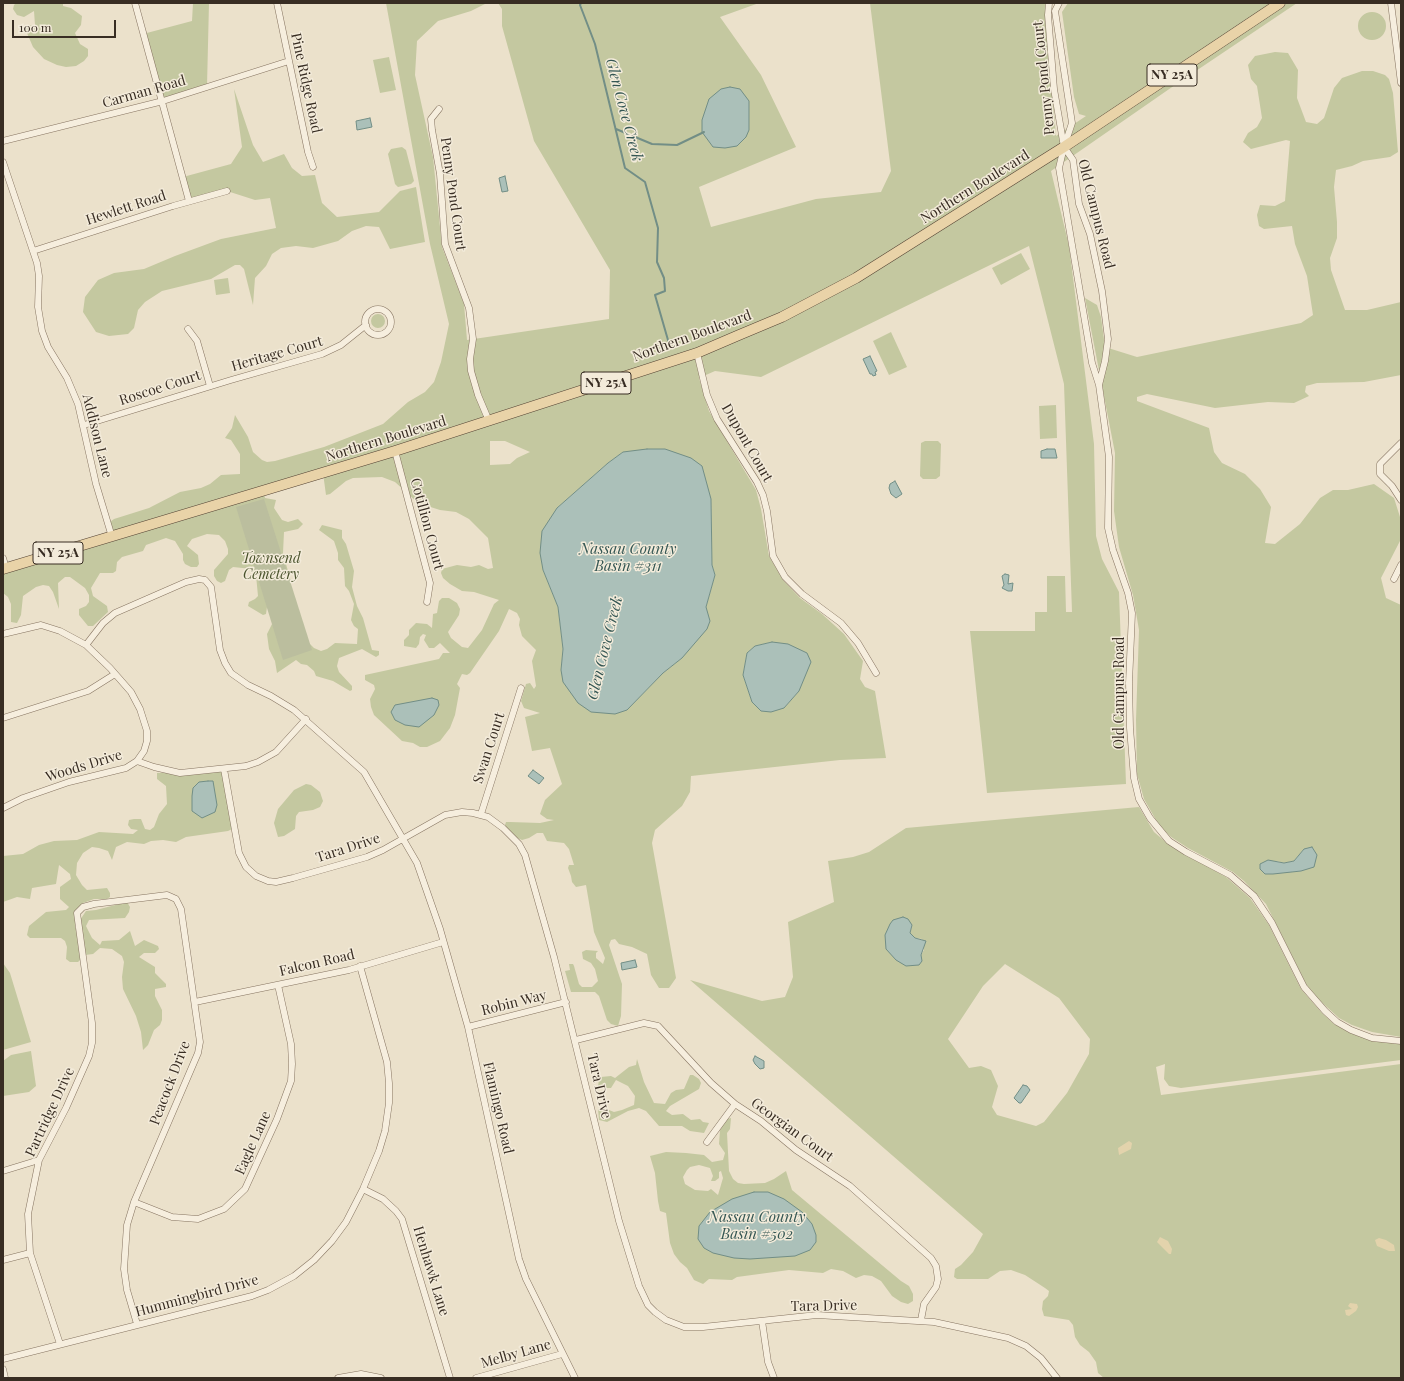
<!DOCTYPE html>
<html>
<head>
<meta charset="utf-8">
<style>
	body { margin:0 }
	#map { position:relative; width:1404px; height:1381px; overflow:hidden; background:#ebe1cb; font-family:"Playfair Display",serif }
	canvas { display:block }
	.frame { position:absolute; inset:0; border:4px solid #382d23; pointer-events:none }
	.scale { position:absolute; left:12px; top:20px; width:104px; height:18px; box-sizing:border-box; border:2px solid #382d23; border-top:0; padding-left:5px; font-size:12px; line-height:14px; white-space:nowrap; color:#382d23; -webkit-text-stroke:3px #f3ebda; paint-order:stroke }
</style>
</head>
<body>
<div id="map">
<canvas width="1404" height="1381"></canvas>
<div class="frame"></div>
<div class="scale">100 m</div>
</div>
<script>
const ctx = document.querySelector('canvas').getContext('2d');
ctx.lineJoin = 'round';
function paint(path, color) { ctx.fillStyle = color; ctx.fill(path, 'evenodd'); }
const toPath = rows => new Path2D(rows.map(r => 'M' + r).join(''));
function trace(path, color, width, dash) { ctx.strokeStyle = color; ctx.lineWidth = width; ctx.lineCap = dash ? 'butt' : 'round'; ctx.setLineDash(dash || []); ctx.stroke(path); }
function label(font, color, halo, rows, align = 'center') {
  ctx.font = font + ' "Playfair Display",serif'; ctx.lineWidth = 3; ctx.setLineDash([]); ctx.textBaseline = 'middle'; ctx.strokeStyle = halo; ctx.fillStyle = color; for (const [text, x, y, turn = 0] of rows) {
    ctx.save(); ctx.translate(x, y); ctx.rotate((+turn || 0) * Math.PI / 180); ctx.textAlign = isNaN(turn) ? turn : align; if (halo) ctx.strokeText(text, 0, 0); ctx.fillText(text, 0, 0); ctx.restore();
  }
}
paint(toPath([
	[16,3,63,3,63,6,71,8,82,16,81,25,75,33,80,44,88,49,88,56,84,61,76,66,66,67,57,65,44,59,33,47,24,26,35,25,34,11,24,17,17,15,13,9,14,5],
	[193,3,209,3,207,86,163,101,143,34,192,21],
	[386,3,487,3,471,11,438,21,417,41,415,75,433,157,442,247,464,304,467,340,609,319,610,270,534,141,502,26,502,9,498,3,759,3,720,17,761,75,796,147,699,187,711,227,816,199,881,192,891,171,870,3,1045,3,1056,136,1086,116,1079,114,1074,97,1062,12,1068,3,1297,3,1175,85,1051,171,1069,246,1094,444,1096,536,1102,559,1119,592,1126,784,987,793,970,631,1035,631,1035,612,1047,612,1047,576,1065,576,1066,612,1072,612,1064,384,1029,246,761,377,715,371,699,378,709,411,756,490,761,509,769,556,783,580,800,598,822,614,844,634,863,661,860,679,865,687,875,691,886,758,840,760,691,776,690,792,682,806,655,830,652,843,676,978,669,988,659,988,651,975,647,954,632,947,619,944,615,939,611,940,609,945,622,984,621,1016,618,1026,611,1024,607,1020,599,996,595,992,571,992,565,971,570,970,569,964,573,964,574,966,579,984,582,987,592,987,598,981,595,969,591,963,583,959,582,952,586,950,598,951,596,953,596,958,603,964,605,958,594,932,586,885,576,887,572,882,571,876,568,868,569,865,574,865,569,849,564,843,547,841,543,833,537,833,529,838,522,840,513,836,505,825,506,822,510,822,540,823,554,820,547,819,540,814,545,800,562,784,550,748,532,751,525,717,540,713,524,708,521,701,526,684,530,683,534,689,536,686,532,661,536,650,522,636,519,625,520,619,517,613,509,609,499,631,470,673,467,675,462,674,457,684,460,688,455,715,450,728,440,741,427,747,420,747,413,743,402,741,374,715,371,707,370,699,375,689,374,685,365,680,365,675,439,659,443,653,450,653,440,643,434,648,429,648,424,640,426,635,423,634,420,637,419,644,416,648,404,646,404,640,409,635,409,630,416,623,427,624,432,628,433,614,437,613,439,601,442,598,449,598,457,603,460,609,459,615,448,632,451,638,462,647,468,648,482,630,494,604,499,600,474,592,462,591,450,584,443,578,441,573,442,569,457,565,471,567,479,565,488,569,493,568,488,538,469,519,456,512,440,510,418,503,395,482,382,477,353,478,346,481,330,494,326,495,323,473,264,492,265,498,276,500,274,508,282,520,288,522,298,519,303,524,298,529,284,532,283,553,291,582,267,607,266,614,263,615,248,606,249,602,255,599,258,596,256,575,252,569,233,567,229,570,225,581,221,583,217,581,214,576,214,570,228,554,228,549,225,541,219,535,207,534,192,539,187,546,198,555,199,564,197,567,191,567,185,564,183,560,183,554,175,541,166,538,146,545,143,551,122,557,117,562,116,571,113,573,100,573,91,588,93,596,107,606,108,612,93,626,88,626,79,615,79,609,86,606,89,602,89,595,85,588,70,577,65,577,58,583,59,609,53,592,49,586,43,585,36,587,23,596,21,615,17,623,11,622,11,604,8,597,3,593,3,569,112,537,110,522,114,519,149,508,180,492,201,488,210,484,221,475,240,474,240,454,231,440,225,438,232,428,235,415,248,437,253,452,262,460,267,462,275,461,324,447,383,424,408,402,425,392,434,382,441,362,449,324,430,244],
	[490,441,505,441,530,452,517,458,510,464,490,465],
	[623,452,711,499,712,565,715,575,706,607,682,658,663,673,627,710,591,712,561,670,563,649,558,607,543,570,557,508,608,463],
	[772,642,799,691,784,708,752,702,743,675,747,653,755,646],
	'1358 26a14 14 0 1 1 28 0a14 14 0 1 1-28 0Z',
	[1275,52,1288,53,1298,70,1297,98,1306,122,1317,124,1324,118,1334,88,1342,78,1362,71,1373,71,1385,75,1389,79,1393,93,1398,152,1390,157,1363,161,1352,166,1336,170,1334,187,1337,222,1337,238,1330,258,1331,270,1345,310,1367,310,1401,302,1401,375,1364,382,1317,383,1306,386,1305,392,1309,396,1294,403,1268,402,1215,408,1147,394,1137,397,1137,401,1209,428,1214,452,1222,463,1245,474,1260,489,1271,507,1265,543,1275,544,1300,524,1320,498,1333,490,1348,490,1374,484,1394,498,1400,517,1401,539,1381,578,1386,598,1401,605,1401,1037,1372,1032,1352,1025,1339,1018,1317,998,1306,984,1266,904,1244,881,1233,872,1188,848,1171,837,1160,827,1144,799,1137,774,1136,720,1139,630,1133,595,1119,547,1114,511,1115,453,1085,298,1097,305,1101,317,1105,347,1137,357,1301,323,1313,315,1307,276,1295,244,1292,226,1264,229,1259,226,1257,215,1260,205,1275,206,1285,201,1290,141,1286,140,1251,149,1243,142,1248,133,1257,127,1262,118,1257,86,1251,79,1248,65,1255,56],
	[1304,849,1301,871,1277,872,1276,861,1284,863,1294,861],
	[389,57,396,90,380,93,373,60],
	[234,89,253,145,263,162,284,154,292,168,302,176,315,175,322,203,337,217,379,212,400,191,416,187,425,242,390,249,379,227,366,226,352,231,338,241,313,248,296,246,281,248,272,254,266,266,255,278,253,305,244,269,240,265,235,265,211,279,162,291,145,302,138,310,134,328,128,334,109,336,96,332,83,312,85,297,98,280,114,273,144,269,175,256,221,239,276,228,270,198,255,200,227,191,189,201,183,177,231,164,242,147],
	[402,147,406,150,414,181,411,184,398,187,395,184,388,154,391,149],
	[1021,253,1030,269,1001,285,992,268],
	[228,278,230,293,216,295,214,280],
	'371 321a7 7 0 1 1 14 0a7 7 0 1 1-14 0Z',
	[891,332,907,367,889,375,873,341],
	[1056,405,1057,438,1040,439,1039,406],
	[925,441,938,441,941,444,940,476,936,479,923,479,920,476,921,443],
	[322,525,342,530,342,538,346,544,354,571,352,587,357,606,363,618,372,650,379,651,379,655,376,657,362,649,339,658,337,666,339,672,352,686,352,690,350,691,333,681,316,676,314,671,307,665,301,664,296,660,277,673,275,661,269,649,267,634,272,624,302,636,314,648,321,651,327,649,335,643,357,644,358,629,354,626,351,620,354,604,349,591,345,586,344,568,338,560,338,553,334,541,319,530],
	[224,769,234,828,228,831,186,837,176,842,163,840,151,841,144,844,127,842,116,847,112,860,108,851,99,848,92,847,83,853,77,863,76,875,82,885,87,890,107,888,110,893,110,897,107,899,94,899,83,903,76,917,75,927,77,931,81,934,83,934,82,929,79,927,80,920,86,911,96,910,127,902,130,907,129,912,125,918,89,920,86,926,92,938,100,945,102,941,119,940,130,931,135,946,144,940,158,946,159,949,155,953,144,953,139,957,155,967,155,973,166,984,166,987,155,989,155,996,162,1010,162,1020,160,1025,154,1030,148,1045,143,1050,141,1032,136,1016,123,989,122,977,124,962,122,956,112,949,100,948,93,954,85,955,78,962,70,962,66,959,67,947,65,941,61,938,30,938,27,935,29,926,46,912,66,910,69,907,60,899,60,887,71,879,70,874,59,865,56,884,32,888,30,899,17,897,3,902,3,856,23,854,39,845,54,841,77,840,99,832,133,834,138,830,131,829,128,825,129,820,134,819,141,819,145,829,150,830,154,827,159,814,167,804,166,786,157,779,157,773],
	[306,784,311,785,320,792,323,801,320,807,313,810,299,812,296,816,295,829,284,836,278,837,274,823,278,809,294,790],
	[1139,807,1154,832,1167,843,1226,877,1250,898,1269,925,1301,989,1322,1013,1334,1024,1351,1033,1372,1041,1401,1044,1401,1060,1181,1088,1169,1086,1164,1079,1165,1064,1156,1067,1161,1095,1401,1064,1401,1378,1104,1378,1098,1373,1096,1362,1089,1352,1080,1345,1075,1337,1073,1325,1069,1320,1044,1316,1042,1309,1043,1301,1048,1296,1049,1291,1045,1288,1025,1275,1011,1270,1000,1271,988,1279,957,1279,954,1277,955,1269,961,1265,973,1252,983,1234,690,980,762,1001,785,997,793,977,788,922,834,902,828,861,853,857,869,852,906,828],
	[893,920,912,925,910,933,915,938,922,939,924,950,921,955],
	[1005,964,1059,998,1090,1039,1089,1054,1067,1093,1044,1122,1036,1126,997,1115,992,1107,998,1086,991,1070,981,1066,969,1068,948,1039,983,986],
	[3,963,10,973,31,1042,3,1050],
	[31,1051,36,1086,29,1092,3,1096,3,1061,11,1055],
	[637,1059,644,1082,654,1103,665,1104,671,1093,676,1090,684,1089,690,1075,693,1075,699,1079,701,1083,699,1089,670,1106,666,1111,672,1115,683,1114,691,1120,700,1119,703,1122,709,1123,704,1133,690,1131,682,1126,659,1126,646,1111,639,1108,628,1111,607,1122,599,1120,598,1109,604,1108,614,1112,622,1110,634,1105,635,1096,628,1086,616,1080,611,1088,601,1088,598,1086,599,1080,601,1077,611,1076,615,1078,629,1067,636,1065],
	[731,1118,730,1129,727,1133,729,1171,733,1179,738,1183,744,1184,765,1183,774,1179,786,1171,792,1190,901,1281,909,1286,913,1294,913,1301,908,1304,901,1302,892,1296,881,1281,872,1276,864,1275,856,1278,843,1271,831,1269,823,1273,789,1270,737,1277,732,1280,709,1279,703,1284,694,1280,687,1268,680,1262,674,1254,670,1243,666,1213,660,1211,658,1201,655,1173,650,1156,666,1152,686,1153,704,1155,712,1162,723,1160,725,1153,719,1144,720,1130,727,1119],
	[699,1165,710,1168,713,1176,711,1181,715,1181,719,1178,719,1172,721,1171,723,1178,718,1195,711,1189,708,1191,695,1190,685,1184,683,1177,687,1170,690,1167]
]), '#c4c8a0');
paint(toPath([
	[1129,1141,1132,1143,1131,1149,1119,1155,1118,1148],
	[1160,1237,1168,1241,1172,1249,1171,1254,1169,1254,1157,1242],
	[1379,1238,1386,1240,1394,1245,1395,1251,1389,1251,1377,1246,1375,1240],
	[1350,1303,1357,1304,1358,1307,1356,1311,1349,1316,1346,1315,1345,1310,1352,1309,1348,1306]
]), '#e3d3ac');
paint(toPath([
	[264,499,312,650,283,660,236,507]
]), '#bbbe9e');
const water = toPath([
	[730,87,740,89,749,101,749,130,746,137,737,146,725,148,713,147,702,132,702,120,709,99,721,89,730,87],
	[370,118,372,127,357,130,356,121,370,118],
	[505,176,508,191,502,192,499,178,505,176],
	[870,356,877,371,875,372,876,375,873,376,872,374,870,374,863,359,870,356],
	[647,449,665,449,691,458,702,466,711,499,712,565,715,575,706,607,710,621,707,629,682,658,663,673,627,710,615,714,591,712,578,703,563,682,561,670,563,649,558,607,543,570,540,553,542,531,557,508,608,463,623,452,647,449],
	[1047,449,1055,449,1057,458,1041,458,1041,451,1047,449],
	[895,481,902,494,896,498,891,494,889,488,890,484,895,481],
	[1005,574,1009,575,1008,584,1013,583,1012,591,1008,591,1002,588,1004,585,1002,576,1005,574],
	[772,642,788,644,807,653,811,662,799,691,784,708,771,712,761,711,752,702,743,675,747,653,755,646,772,642],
	[432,698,438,700,439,705,434,715,419,727,405,725,395,720,391,712,395,705,432,698],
	[533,770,544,778,539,784,528,776,533,770],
	[208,781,213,781,217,805,215,812,202,818,192,811,192,796,193,788,199,782,208,781],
	[1312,847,1317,855,1314,867,1301,871,1273,874,1265,874,1260,869,1260,864,1268,860,1284,863,1294,861,1304,849,1312,847],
	[903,917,908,919,912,925,910,933,915,938,926,941,921,955,922,961,919,965,906,966,896,960,886,949,885,935,890,924,893,920,903,917],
	[635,960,637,967,622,970,621,963,635,960],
	[755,1056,764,1061,764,1068,760,1069,755,1064,753,1060,755,1056],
	[1023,1085,1027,1086,1030,1090,1021,1103,1019,1103,1014,1098,1023,1085],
	[754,1192,768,1192,784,1199,802,1212,812,1224,816,1235,816,1242,810,1250,795,1256,750,1259,734,1258,713,1253,704,1248,698,1239,699,1226,710,1212,732,1199,754,1192]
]);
paint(water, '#abc0b9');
trace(water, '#728e86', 1);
trace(toPath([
	[581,3,580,5,595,44,625,168,645,182,658,228,657,262,664,278,665,291,655,295,670,347],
	[616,129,652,144,677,145,704,132]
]), '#728e86', 2);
const street = toPath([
	[135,3,189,201],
	[277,3,308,152,313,167],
	[1049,3,1048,15,1054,89,1064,147,1072,123,1055,11,1059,3],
	[1391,3,1401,83],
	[439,109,431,119,432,130,440,174,445,244,469,308,473,339,470,359,471,371,478,395,489,421],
	[3,141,163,101,289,61],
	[1064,147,1059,168,1092,363,1099,385,1109,457,1108,528,1113,550,1128,593,1132,613,1129,683,1130,728,1134,778,1139,799,1150,818,1169,841,1186,852,1230,875,1254,896,1272,923,1304,987,1325,1011,1337,1022,1351,1030,1372,1038,1401,1041],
	[1064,147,1073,160,1079,204,1090,234,1102,291,1108,339,1105,361,1099,385],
	[3,162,37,263,39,276,38,307,42,331,48,347,67,378,78,404,96,484,112,537],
	[33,251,173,206,227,191],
	'365 322a13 13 0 1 1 26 0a13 13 0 1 1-26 0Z',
	[188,329,197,341,210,386],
	[697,353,707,395,717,419,757,482,763,495,767,511,773,556,785,577,802,594,841,623,858,643,876,673],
	[84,425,231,380,322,354,341,345,366,325],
	[1401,443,1380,464,1380,474,1392,486,1401,500],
	[395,451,430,583,427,602],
	[3,558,6,568],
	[1394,579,1401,565],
	[3,634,41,625,60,631,86,645,110,668,131,692,140,709,147,731,147,741,144,751,137,761,126,768,69,782,23,798,3,808],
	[86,645,103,623,115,613,186,582,199,579,205,580,211,587,220,650,225,663,231,673,248,685,271,696,294,710,364,772,417,863,440,929,468,1027,519,1259,526,1279,575,1378],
	[3,718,88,691,115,674],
	[137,761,154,767,180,773,246,766,258,762,276,752,306,719],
	[224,769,239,853,246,867,256,876,268,881,276,882,293,878,367,857,383,850,445,815,462,812,473,813,488,817,503,828,519,844,525,855,554,957,619,1221,639,1286,648,1305,655,1312,666,1320,684,1327,703,1327,817,1315,934,1322,1008,1338,1026,1346,1041,1358,1057,1378],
	[481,814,521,688],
	[195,1002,349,970,443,942],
	[468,1027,566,1002],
	[576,1040,644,1023,658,1026,711,1083,735,1104,761,1121,796,1150,850,1186,931,1258,936,1266,938,1279,936,1287,924,1304,921,1320],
	[707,1142,735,1104],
	[3,1171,39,1160],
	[363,1189,383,1199,396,1211,402,1219,450,1378],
	[134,1202,172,1217,198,1219,224,1209,245,1189,277,1119,291,1081,292,1064,291,1044,278,985],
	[3,1260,30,1253],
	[762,1321,768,1362,774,1378],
	[60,1344,30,1253,28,1214,39,1160,66,1108,89,1056,92,1043,92,1023,77,913,83,907,94,904,167,895,176,899,181,909,200,1042,198,1053,134,1202,127,1225,124,1269,127,1290,137,1324],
	[3,1359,252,1296,268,1290,294,1276,314,1260,332,1241,346,1222,363,1189,379,1151,385,1131,389,1103,389,1083,387,1062,360,966],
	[3,1369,5,1378],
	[338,1378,361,1374,381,1378],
	[476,1378,562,1354]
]);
const primary = toPath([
	[3,569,395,451,697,353,739,335,782,317,856,278,1064,147,1280,3]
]);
trace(street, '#867461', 7);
trace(primary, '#544334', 11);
trace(street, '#f6eede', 6);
trace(primary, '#e9d3a8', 10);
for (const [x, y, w] of [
	[1172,75,50],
	[606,383,50],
	[58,553,50]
]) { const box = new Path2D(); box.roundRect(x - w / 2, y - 11, w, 22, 3); ctx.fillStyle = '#f3ebda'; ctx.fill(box); trace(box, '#382d23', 1); }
label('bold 13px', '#382d23', null, [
	["NY 25A",1172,75],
	["NY 25A",606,383],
	["NY 25A",58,553]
]);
label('14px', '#382d23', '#f3ebda', [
	["Penny Pond Court",1044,78,-96],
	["Pine Ridge Road",306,83,78],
	["Carman Road",144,92,-16],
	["Northern Boulevard",975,187,-32],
	["Penny Pond Court",453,194,82],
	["Hewlett Road",126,208,-18],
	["Old Campus Road",1096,214,76],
	["Northern Boulevard",692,336,-20],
	["Heritage Court",277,354,-16],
	["Roscoe Court",160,388,-18],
	["Addison Lane",97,436,76],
	["Northern Boulevard",386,439,-17],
	["Dupont Court",747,443,60],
	["Cotillion Court",427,524,75],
	["Old Campus Road",1120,693,-90],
	["Swan Court",489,748,-72],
	["Woods Drive",84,766,-17],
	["Tara Drive",348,848,-18],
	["Falcon Road",317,963,-13],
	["Robin Way",514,1003,-14],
	["Peacock Drive",170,1083,-69],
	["Tara Drive",599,1086,77],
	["Flamingo Road",498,1108,77],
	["Partridge Drive",50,1112,-65],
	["Georgian Court",792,1130,36],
	["Eagle Lane",253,1143,-66],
	["Henhawk Lane",431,1271,73],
	["Hummingbird Drive",197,1296,-15],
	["Tara Drive",824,1306,-1],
	["Melby Lane",516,1354,-16]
]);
label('italic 14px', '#49522b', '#f3ebda', [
	["Townsend",271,559],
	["Cemetery",271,575]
]);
label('italic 15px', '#345653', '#f3ebda', [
	["Glen Cove Creek",624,110,75],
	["Nassau County",628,549],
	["Basin #311",628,566],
	["Glen Cove Creek",605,648,-76],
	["Nassau County",757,1217],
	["Basin #502",757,1234]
]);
</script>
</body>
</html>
